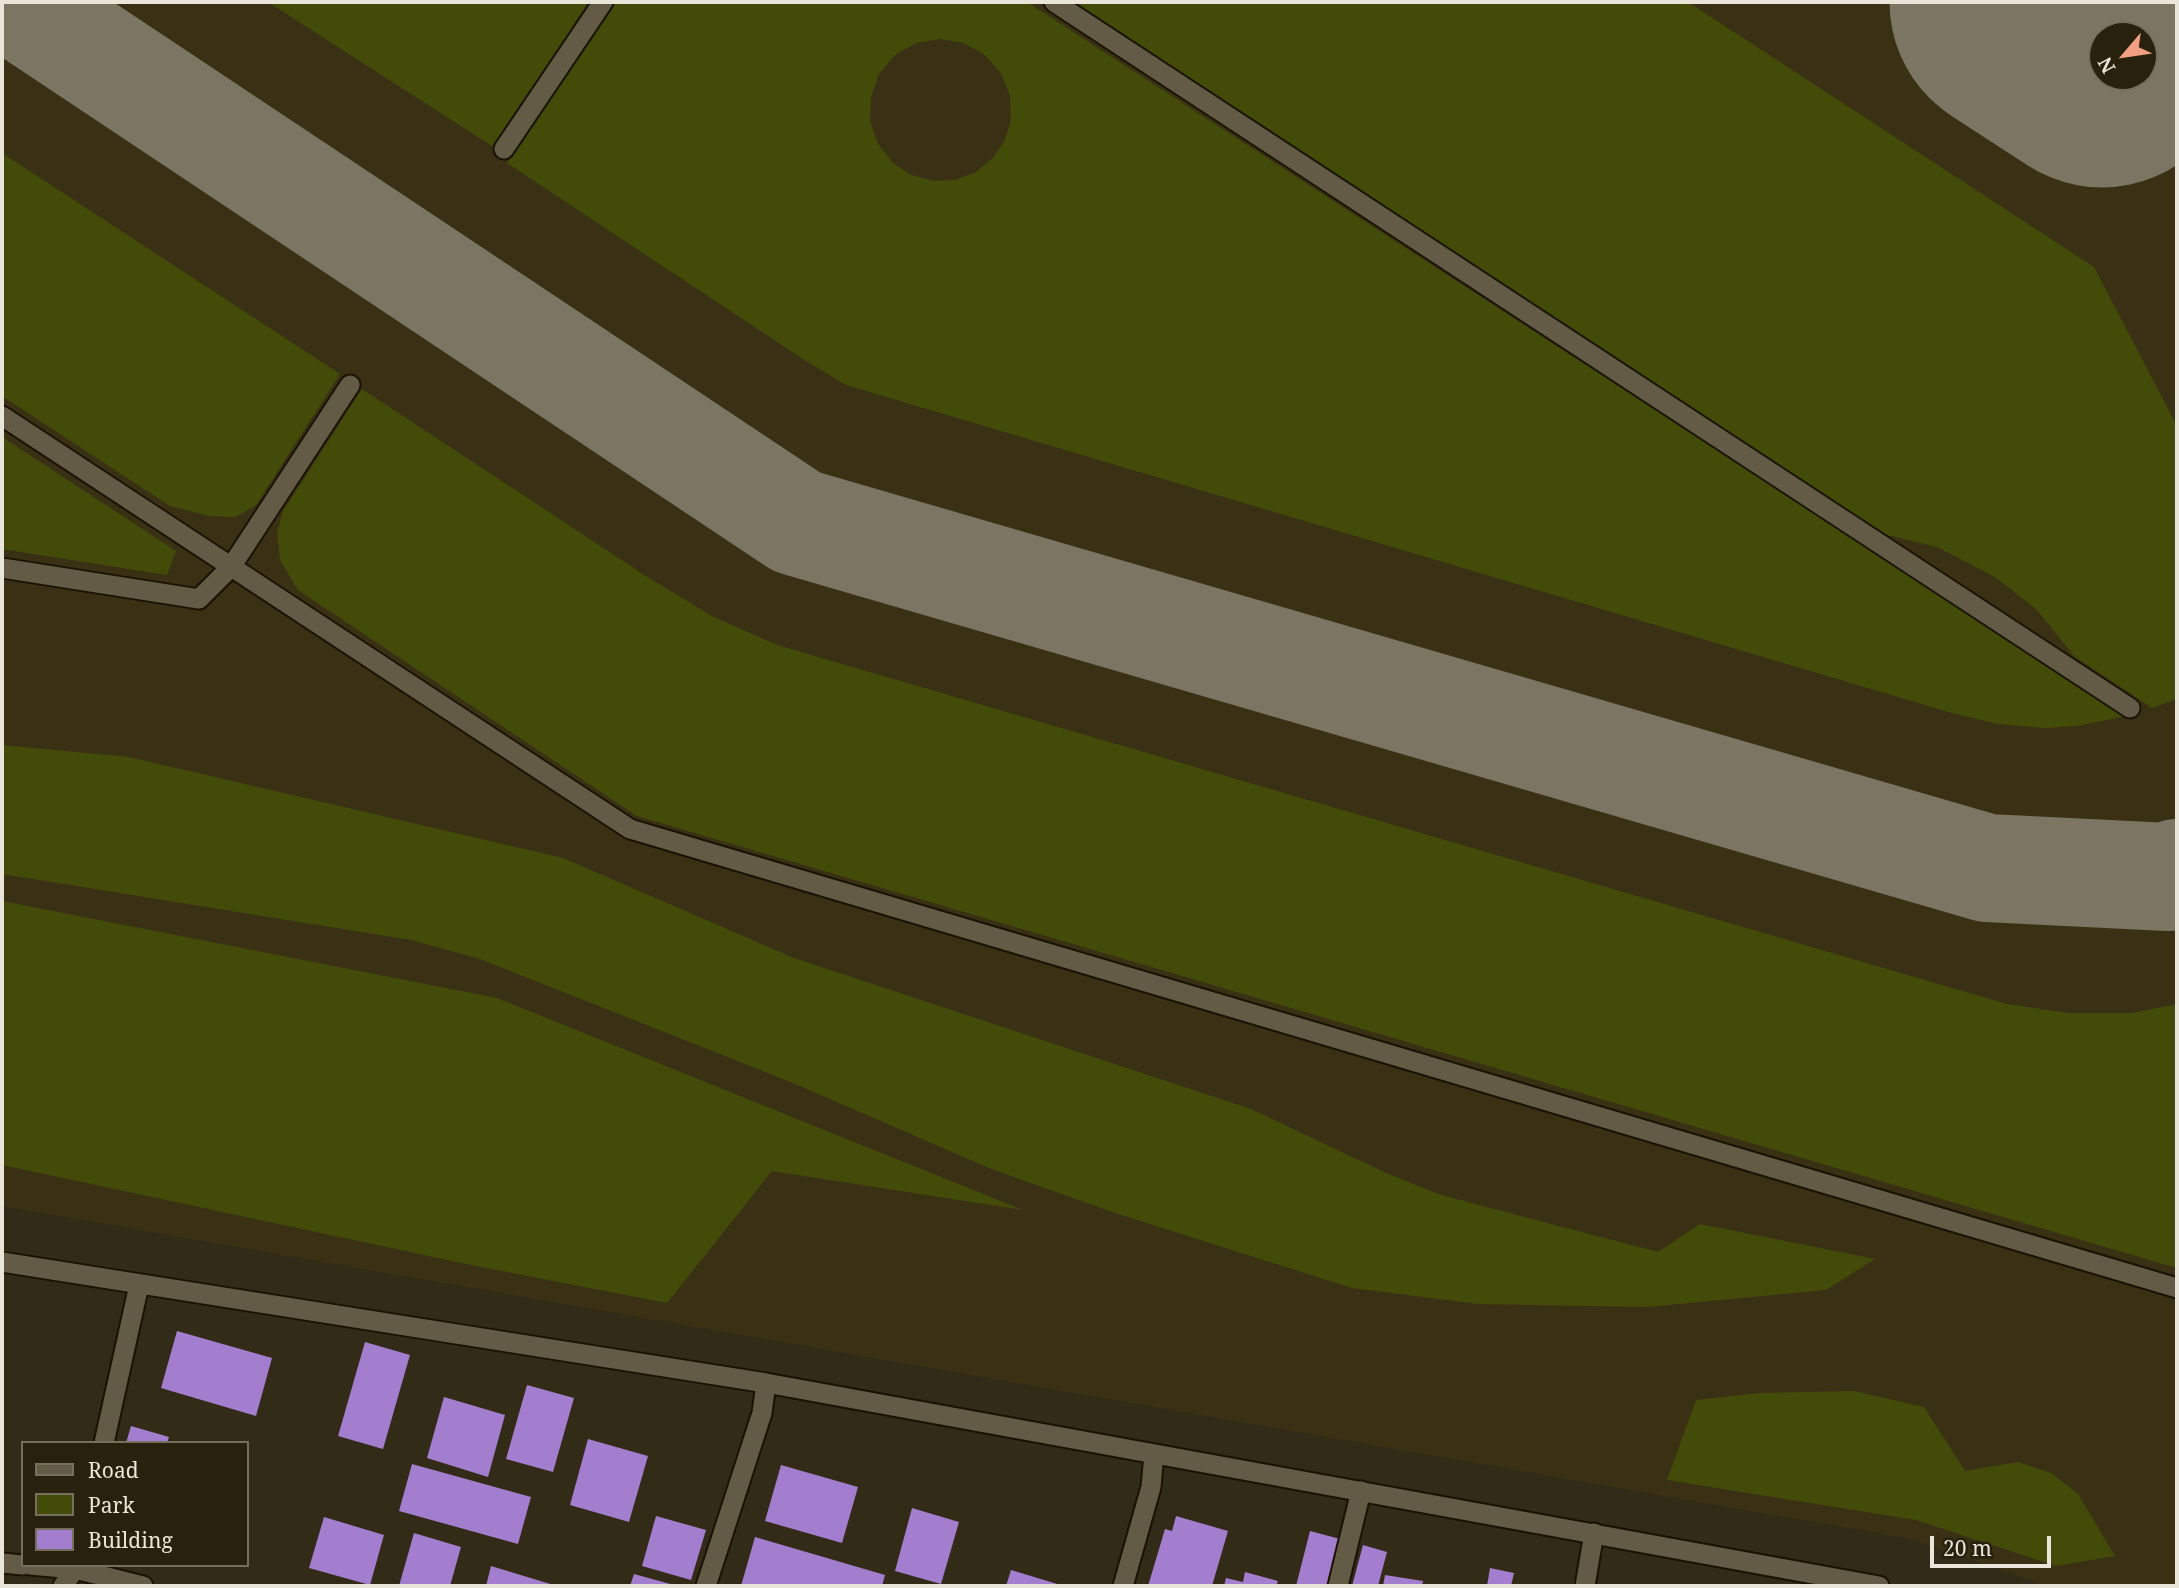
<!DOCTYPE html>
<html>
<head>
<meta charset="utf-8">
<style>
	body { margin:0 }
	#map { position:relative; width:2179px; height:1588px; overflow:hidden; background:#322b17; font-family:"Noto Serif",serif }
	canvas { display:block }
	.frame { position:absolute; inset:0; border:4px solid #e9e5d8; pointer-events:none }
	.legend { position:absolute; left:21px; top:1441px; width:228px; height:126px; box-sizing:border-box; background:#28210d; border:2px solid #756f5e; margin:0; padding:9px 12px; list-style:none; font-size:21px; color:#e9e5d8 }
	.legend li { display:flex; align-items:center; gap:14px; height:35px }
	.legend b { width:35px; border:2px solid #756f5e }
	.north { position:absolute; left:2088px; top:21px; width:70px; height:70px; box-sizing:border-box; background:#28210d; border:2px solid #756f5e; border-radius:50%; rotate:241deg; font-size:19px; font-weight:700; line-height:28px; text-align:center; color:#e9e5d8 }
	.north::after { content:''; display:block; margin:auto; width:24px; height:32px; background:#f2a081; clip-path:polygon(50% 0,100% 100%,50% 72%,0 100%) }
	.scale { position:absolute; left:1930px; top:1536px; width:121px; height:32px; box-sizing:border-box; border:4px solid #e9e5d8; border-top:0; padding-left:9px; font-size:21px; line-height:24px; white-space:nowrap; color:#e9e5d8; -webkit-text-stroke:5px #28210d; paint-order:stroke }
</style>
</head>
<body>
<div id="map">
<canvas width="2179" height="1588"></canvas>
<div class="frame"></div>
<ul class="legend">
<li><b style="height:9px;background:#635b45"></b>Road</li>
<li><b style="height:19px;background:#434b09"></b>Park</li>
<li><b style="height:19px;background:#a47ece"></b>Building</li>
</ul>
<div class="north">N</div>
<div class="scale">20 m</div>
</div>
<script>
const ctx = document.querySelector('canvas').getContext('2d');
ctx.lineJoin = 'round';
function paint(path, color) { ctx.fillStyle = color; ctx.fill(path, 'evenodd'); }
const toPath = rows => new Path2D(rows.map(r => 'M' + r).join(''));
function trace(path, color, width, dash) { ctx.strokeStyle = color; ctx.lineWidth = width; ctx.lineCap = dash ? 'butt' : 'round'; ctx.setLineDash(dash || []); ctx.stroke(path); }
paint(toPath([
	[2,2,2177,2,2177,1586,2047,1586,1911,1539,2,1206],
	[2102,35,2144,35,2144,77,2102,77]
]), '#3a3115');
paint(toPath([
	[268,2,588,2,495,148],
	[616,2,1027,2,2126,716,2077,726,2044,728,1998,724,1952,713,846,385,806,361,507,163],
	[940,39,964,43,985,55,1001,73,1010,96,1011,119,1005,140,993,158,976,172,955,180,933,181,911,175,893,163,878,144,870,121,871,97,879,74,895,55,916,43],
	[1072,2,1688,2,2094,267,2177,426,2177,699,2152,708,2074,656,2037,610,1995,577,1937,547,1875,532],
	[2,153,340,374,256,505,236,517,209,516,170,506,2,396],
	[362,389,649,578,712,616,777,645,2007,1004,2068,1013,2132,1013,2177,1004,2177,1268,637,816,298,590,280,560,277,533,283,511],
	[2,437,176,551,167,575,2,549],
	[2,745,129,757,563,858,794,958,1251,1109,1386,1173,1441,1195,1658,1252,1700,1224,1875,1259,1826,1290,1648,1307,1479,1304,1352,1288,1112,1212,989,1168,793,1083,480,959,411,940,2,874],
	[2,901,497,998,1023,1210,772,1171,667,1303,471,1265,2,1165],
	[1854,1391,1924,1407,1965,1471,2018,1462,2051,1473,2078,1494,2115,1556,2056,1566,1916,1520,1667,1480,1696,1400,1759,1393]
]), '#434b09');
trace(toPath([
	[16,2,797,522,1987,868,2168,877,2177,873]
]), '#7b7564', 108);
trace(toPath([
	[2025,2,2102,52]
]), '#7b7564', 271);
paint(toPath([
	[177,1331,272,1358,256,1416,161,1388],
	[365,1342,410,1355,383,1449,338,1436],
	[527,1385,574,1398,553,1472,506,1459],
	[444,1397,505,1415,488,1477,427,1458],
	[131,1426,169,1437,167,1443,126,1443],
	[588,1439,648,1456,629,1522,570,1505],
	[412,1464,531,1497,518,1544,399,1511],
	[781,1465,858,1487,842,1543,765,1521],
	[912,1508,959,1522,941,1584,895,1571],
	[656,1516,706,1530,691,1580,642,1566],
	[1176,1516,1228,1531,1212,1586,1148,1586,1165,1529,1172,1531],
	[324,1517,384,1535,370,1585,309,1568],
	[1310,1531,1340,1539,1328,1586,1296,1586],
	[414,1533,461,1547,450,1586,399,1586],
	[755,1537,885,1575,882,1586,741,1586],
	[1363,1545,1387,1552,1378,1586,1352,1586],
	[491,1566,557,1586,486,1586],
	[1490,1568,1514,1573,1511,1586,1487,1586],
	[1011,1570,1064,1586,1006,1586],
	[1245,1572,1278,1581,1276,1586,1224,1586,1226,1578,1243,1582],
	[634,1574,674,1585,674,1586,630,1586],
	[1385,1575,1423,1581,1422,1586,1383,1586]
]), '#a47ece');
const service = toPath([
	[1054,2,2130,708],
	[504,149,603,2],
	[2,416,630,829,2177,1288],
	[2,568,199,599,231,567,350,385],
	[1338,1586,1361,1491],
	[1585,1586,1594,1533]
]);
const minor = toPath([
	[2,1262,766,1383,1879,1586],
	[104,1443,139,1285],
	[2,1563,23,1565],
	[30,1565,75,1569,143,1586],
	[706,1586,762,1413,766,1383],
	[1123,1586,1151,1487,1154,1454]
]);
const tertiary = toPath([
	[63,1586,75,1569]
]);
trace(service, '#1a1302', 23);
trace(minor, '#1a1302', 23);
trace(tertiary, '#1a1302', 23);
trace(service, '#635b45', 19);
trace(minor, '#635b45', 19);
trace(tertiary, '#635b45', 19);
</script>
</body>
</html>
